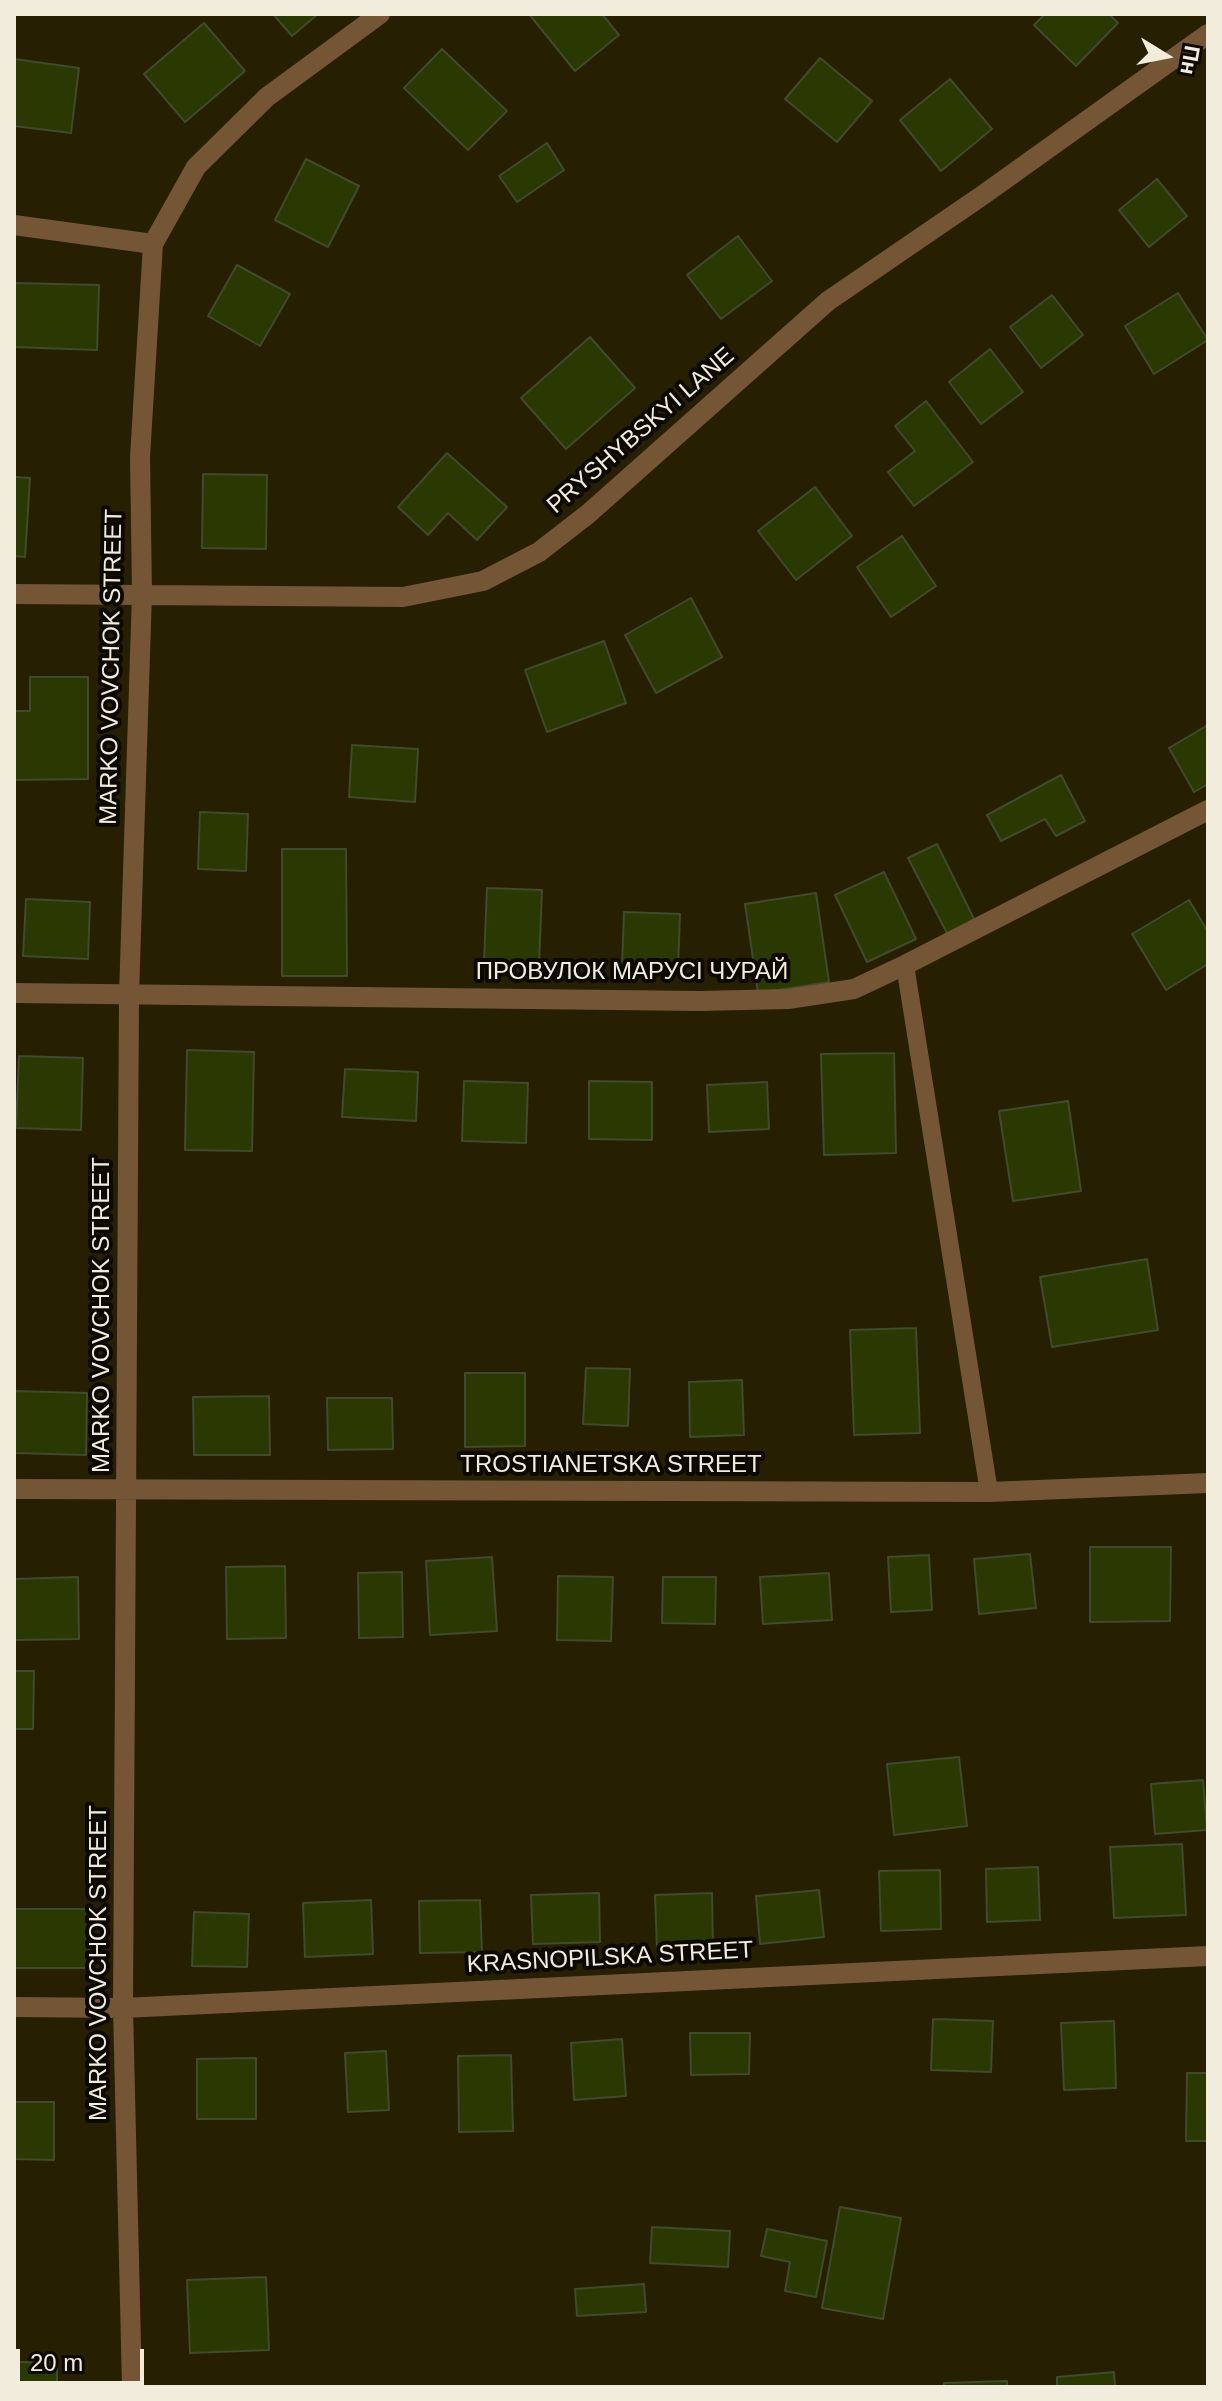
<!DOCTYPE html>
<html>
<head>
<meta charset="utf-8">
<style>
	body { margin:0 }
	#map { position:relative; width:1222px; height:2401px; overflow:hidden; background:#271f02; font-family:Arial,sans-serif }
	canvas { display:block }
	.frame { position:absolute; inset:0; border:16px solid #f1ecdb; pointer-events:none }
	.north { position:absolute; left:1126px; top:16px; width:80px; height:80px; -webkit-text-stroke:6px #0c0901; paint-order:stroke; rotate:100deg; font-size:22px; font-weight:700; line-height:32px; text-align:center; color:#f1ecdb }
	.north::after { content:''; display:block; margin:auto; width:28px; height:36px; background:#f1ecdb; clip-path:polygon(50% 0,100% 100%,50% 72%,0 100%) }
	.scale { position:absolute; left:16px; top:2349px; width:128px; height:36px; box-sizing:border-box; border:4px solid #f1ecdb; border-top:0; padding-left:10px; font-size:24px; line-height:28px; white-space:nowrap; color:#f1ecdb; -webkit-text-stroke:6px #0c0901; paint-order:stroke }
</style>
</head>
<body>
<div id="map">
<canvas width="1222" height="2401"></canvas>
<div class="frame"></div>
<div class="north">Пн</div>
<div class="scale">20 m</div>
</div>
<script>
const ctx = document.querySelector('canvas').getContext('2d');
ctx.lineJoin = 'round';
function paint(path, color) { ctx.fillStyle = color; ctx.fill(path, 'evenodd'); }
const toPath = rows => new Path2D(rows.map(r => 'M' + r).join(''));
function trace(path, color, width, dash) { ctx.strokeStyle = color; ctx.lineWidth = width; ctx.lineCap = dash ? 'butt' : 'round'; ctx.setLineDash(dash || []); ctx.stroke(path); }
function label(font, color, halo, rows, align = 'center') {
  ctx.font = font + ' Arial,sans-serif'; ctx.lineWidth = 8; ctx.setLineDash([]); ctx.textBaseline = 'middle'; ctx.strokeStyle = halo; ctx.fillStyle = color; for (const [text, x, y, turn = 0] of rows) {
    ctx.save(); ctx.translate(x, y); ctx.rotate((+turn || 0) * Math.PI / 180); ctx.textAlign = isNaN(turn) ? turn : align; if (halo) ctx.strokeText(text, 0, 0); ctx.fillText(text, 0, 0); ctx.restore();
  }
}
const building = toPath([
	[273,14,318,14,292,36,273,14],
	[529,14,602,14,619,35,575,71,529,14],
	[1045,14,1109,14,1118,23,1076,66,1034,25,1045,14],
	[204,23,245,71,185,122,144,74,204,23],
	[442,49,507,111,468,150,404,88,442,49],
	[820,58,872,101,837,142,785,99,820,58],
	[14,59,79,68,71,133,14,126,14,59],
	[950,79,992,129,941,171,900,120,950,79],
	[547,143,564,170,517,202,499,176,547,143],
	[306,159,359,186,328,247,275,220,306,159],
	[1157,179,1187,216,1149,247,1119,210,1157,179],
	[738,236,772,281,721,319,687,275,738,236],
	[237,265,290,294,260,346,208,316,237,265],
	[15,283,99,285,97,350,14,347,15,283],
	[1178,293,1208,340,1154,374,1125,326,1178,293],
	[1052,295,1083,335,1041,368,1010,327,1052,295],
	[590,337,635,388,566,449,521,398,590,337],
	[990,349,1023,392,981,424,949,382,990,349],
	[926,401,973,462,914,506,888,472,915,451,895,426,926,401],
	[447,453,507,507,477,540,448,513,428,535,398,507,447,453],
	[203,474,267,475,266,549,202,548,203,474],
	[14,477,30,478,25,557,14,556,14,477],
	[815,487,852,536,796,580,758,531,815,487],
	[902,536,936,586,891,617,857,567,902,536],
	[691,598,722,657,656,693,625,635,691,598],
	[604,641,626,703,547,732,525,670,604,641],
	[30,677,88,677,88,779,14,780,14,711,30,711,30,677],
	[1208,725,1208,784,1194,792,1169,748,1208,725],
	[352,745,418,749,415,802,349,797,352,745],
	[1061,775,1085,821,1056,836,1045,819,1001,841,987,815,1061,775],
	[200,812,248,814,246,871,198,869,200,812],
	[937,844,976,923,949,937,908,858,937,844],
	[282,849,346,849,347,976,282,976,282,849],
	[884,872,916,939,867,962,835,895,884,872],
	[487,888,542,890,539,964,484,962,487,888],
	[816,893,829,982,758,993,745,904,816,893],
	[26,899,90,902,88,959,23,956,26,899],
	[1189,900,1208,932,1208,964,1166,990,1132,934,1189,900],
	[624,912,680,914,678,969,622,967,624,912],
	[187,1050,254,1052,252,1151,185,1150,187,1050],
	[894,1053,896,1153,824,1155,821,1054,894,1053],
	[19,1056,83,1058,81,1130,16,1128,19,1056],
	[345,1069,418,1072,416,1121,342,1117,345,1069],
	[464,1081,528,1083,526,1143,462,1141,464,1081],
	[589,1081,652,1082,652,1140,589,1139,589,1081],
	[767,1082,769,1129,709,1132,707,1085,767,1082],
	[1068,1101,1081,1191,1013,1201,999,1111,1068,1101],
	[1147,1259,1158,1330,1052,1347,1040,1277,1147,1259],
	[916,1328,920,1433,854,1435,850,1330,916,1328],
	[586,1368,630,1369,628,1426,583,1424,586,1368],
	[465,1373,525,1373,525,1446,465,1447,465,1373],
	[742,1380,744,1435,690,1437,689,1382,742,1380],
	[15,1391,87,1393,86,1455,14,1453,15,1391],
	[269,1396,270,1455,194,1455,193,1397,269,1396],
	[327,1398,392,1398,393,1449,328,1450,327,1398],
	[1090,1547,1171,1547,1170,1621,1090,1622,1090,1547],
	[1030,1554,1036,1608,979,1614,974,1559,1030,1554],
	[929,1555,932,1610,891,1612,888,1557,929,1555],
	[492,1557,497,1631,430,1635,426,1561,492,1557],
	[285,1566,286,1638,227,1639,226,1567,285,1566],
	[402,1572,403,1637,359,1638,358,1573,402,1572],
	[829,1573,832,1620,763,1624,760,1577,829,1573],
	[558,1576,613,1577,611,1641,557,1640,558,1576],
	[78,1577,79,1639,14,1640,14,1579,78,1577],
	[663,1577,716,1577,715,1624,662,1623,663,1577],
	[14,1671,34,1671,33,1729,14,1729,14,1671],
	[959,1757,967,1826,894,1835,887,1764,959,1757],
	[1203,1780,1207,1830,1155,1834,1151,1784,1203,1780],
	[1182,1844,1186,1915,1114,1918,1110,1847,1182,1844],
	[1038,1867,1040,1920,987,1922,986,1869,1038,1867],
	[940,1870,941,1929,881,1931,879,1871,940,1870],
	[819,1890,824,1937,760,1944,756,1896,819,1890],
	[599,1893,600,1942,533,1944,531,1895,599,1893],
	[712,1893,713,1948,657,1949,655,1895,712,1893],
	[371,1900,373,1954,305,1957,303,1903,371,1900],
	[480,1900,482,1952,420,1953,419,1901,480,1900],
	[14,1909,89,1909,89,1968,14,1968,14,1909],
	[194,1912,249,1914,247,1967,192,1966,194,1912],
	[933,2019,993,2021,991,2072,931,2070,933,2019],
	[1114,2021,1116,2088,1064,2090,1061,2023,1114,2021],
	[690,2033,750,2033,749,2074,691,2075,690,2033],
	[622,2039,626,2096,574,2100,571,2043,622,2039],
	[386,2051,389,2110,348,2112,345,2053,386,2051],
	[511,2055,513,2131,459,2132,458,2056,511,2055],
	[256,2058,256,2119,197,2119,197,2059,256,2058],
	[1187,2073,1208,2073,1208,2141,1186,2141,1187,2073],
	[14,2102,54,2102,54,2160,14,2159,14,2102],
	[840,2207,901,2218,883,2319,822,2308,840,2207],
	[652,2227,730,2231,728,2267,650,2263,652,2227],
	[767,2229,827,2241,816,2297,785,2291,790,2262,761,2256,767,2229],
	[266,2277,269,2350,190,2353,187,2280,266,2277],
	[644,2284,646,2312,577,2316,575,2289,644,2284],
	[14,2362,57,2362,57,2387,14,2387,14,2362],
	[1114,2372,1115,2387,1057,2387,1057,2377,1114,2372],
	[1007,2381,1007,2387,944,2387,944,2383,1007,2381]
]);
paint(building, '#2a3801');
trace(building, '#404a2d', 2);
trace(toPath([
	[905,965,989,1492]
]), '#745536', 18);
trace(toPath([
	[14,225,153,244,196,167,267,97,380,14],
	[14,594,403,597,483,581,539,552,588,514,828,301,983,195,1208,34],
	[14,993,699,1001,788,999,854,989,905,965,1208,810],
	[14,1489,989,1492,1208,1483],
	[14,2007,123,2008,1208,1956],
	[132,2387,123,2008,129,995,142,593,140,457,153,244]
]), '#745536', 20);
label('24px', '#f1ecdb', '#0c0901', [
	["PRYSHYBSKYI LANE",641,431,-41],
	["MARKO VOVCHOK STREET",112,667,-89],
	["ПРОВУЛОК МАРУСІ ЧУРАЙ",632,972],
	["MARKO VOVCHOK STREET",102,1315,-90],
	["TROSTIANETSKA STREET",611,1465],
	["KRASNOPILSKA STREET",610,1958,-3],
	["MARKO VOVCHOK STREET",99,1963,-90]
]);
</script>
</body>
</html>
